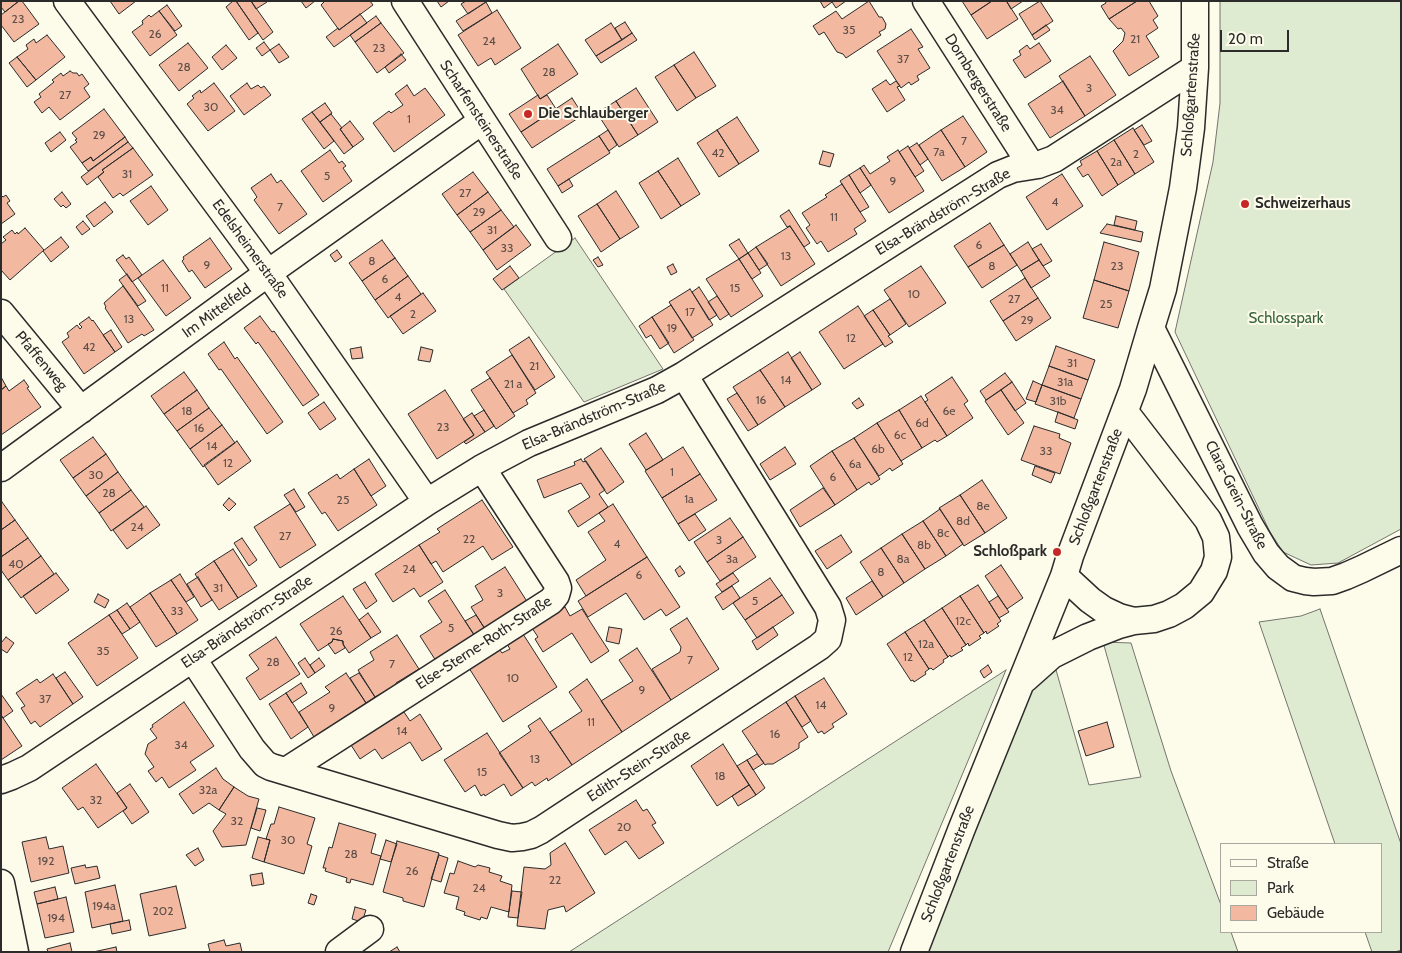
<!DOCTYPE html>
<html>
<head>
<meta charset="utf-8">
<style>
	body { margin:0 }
	#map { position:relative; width:1402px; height:953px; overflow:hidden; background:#fdfbea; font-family:Cabin,sans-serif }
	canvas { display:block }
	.frame { position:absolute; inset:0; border:2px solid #2b2b2b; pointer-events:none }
	.legend { position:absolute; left:1220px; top:843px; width:162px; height:90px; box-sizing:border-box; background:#fdfbea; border:1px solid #a9a89e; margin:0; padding:6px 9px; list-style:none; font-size:15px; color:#2b2b2b }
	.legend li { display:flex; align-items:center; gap:10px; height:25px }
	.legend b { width:25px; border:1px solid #a9a89e }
	.scale { position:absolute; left:1220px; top:30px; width:69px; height:22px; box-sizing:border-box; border:2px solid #2b2b2b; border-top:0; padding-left:6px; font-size:15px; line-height:18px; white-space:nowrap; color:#2b2b2b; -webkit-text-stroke:4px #fdfbea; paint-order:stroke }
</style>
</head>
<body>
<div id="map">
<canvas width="1402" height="953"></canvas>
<div class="frame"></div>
<ul class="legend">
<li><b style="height:6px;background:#fdfbea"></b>Straße</li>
<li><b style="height:14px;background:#deebd1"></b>Park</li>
<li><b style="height:14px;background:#f2b8a0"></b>Gebäude</li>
</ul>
<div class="scale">20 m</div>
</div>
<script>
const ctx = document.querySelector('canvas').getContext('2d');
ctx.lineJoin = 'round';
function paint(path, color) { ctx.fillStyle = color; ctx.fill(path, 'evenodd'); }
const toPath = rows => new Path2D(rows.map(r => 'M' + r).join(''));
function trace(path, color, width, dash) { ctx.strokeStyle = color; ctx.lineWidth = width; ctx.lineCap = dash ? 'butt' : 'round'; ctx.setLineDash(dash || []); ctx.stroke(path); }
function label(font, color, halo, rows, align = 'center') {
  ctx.font = font + ' Cabin,sans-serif'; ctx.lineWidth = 4; ctx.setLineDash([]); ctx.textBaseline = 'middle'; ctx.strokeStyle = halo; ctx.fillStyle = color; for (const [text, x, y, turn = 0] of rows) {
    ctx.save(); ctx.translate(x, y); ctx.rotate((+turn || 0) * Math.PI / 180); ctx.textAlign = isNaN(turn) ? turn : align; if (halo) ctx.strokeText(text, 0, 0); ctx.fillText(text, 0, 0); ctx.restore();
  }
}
const green = toPath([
	[1220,1,1401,1,1401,529,1338,563,1311,565,1283,552,1270,532,1175,332,1213,162,1220,103,1220,1],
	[575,238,663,369,584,402,504,289,575,238],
	[1320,609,1401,844,1401,950,1395,952,1372,952,1365,932,1381,932,1381,844,1335,844,1259,622,1301,616,1320,609],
	[1103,642,1131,643,1171,771,1221,905,1221,932,1231,932,1238,952,924,952,1030,690,1054,663,1089,785,1141,777,1103,642],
	[1006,670,888,952,569,952,1006,670]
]);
paint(green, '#deebd1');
trace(green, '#74746e', 1);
const building = toPath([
	[1,1,19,1,5,12,1,7,1,1],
	[19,1,22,1,39,24,14,42,1,25,1,15,19,1],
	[110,1,136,1,119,14,110,1],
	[233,1,236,1,258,33,249,40,226,7,233,1],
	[236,1,251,1,273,32,263,40,236,1],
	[251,1,267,1,267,2,256,9,251,1],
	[301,1,315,1,306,8,301,1],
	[325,1,370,1,373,5,339,30,321,5,325,1],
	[437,1,449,1,441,7,437,1],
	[466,1,485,1,486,2,468,14,461,4,466,1],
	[820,1,846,1,836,8,832,2,824,8,820,1],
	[869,1,879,17,882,17,886,24,885,29,879,32,881,35,846,58,843,54,837,52,835,49,824,32,819,35,813,26,836,11,842,19,869,1],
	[962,1,992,1,971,15,962,1],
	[992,1,1008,1,1007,2,1018,19,987,39,971,15,992,1],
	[1008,1,1023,1,1011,9,1007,2,1008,1],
	[1040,1,1053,21,1032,35,1019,14,1040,1],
	[1105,1,1137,1,1109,19,1101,6,1106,3,1105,1],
	[1137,1,1149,1,1158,16,1153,20,1158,28,1146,36,1159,57,1129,76,1113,51,1123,41,1125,33,1121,28,1118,29,1109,19,1137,1],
	[486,2,492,13,463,31,456,21,486,2],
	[167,5,182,26,175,31,159,11,167,5],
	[497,10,521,48,495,65,491,58,478,66,458,35,497,10],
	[159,11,177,35,150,56,132,32,143,24,142,21,149,15,151,17,159,11],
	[360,14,367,23,334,47,326,37,338,28,339,30,360,14],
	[376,16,381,23,355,42,350,35,376,16],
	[625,22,632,33,622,40,615,28,625,22],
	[381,23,404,53,377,73,355,42,381,23],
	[611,23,622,40,596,56,585,40,611,23],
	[1046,25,1050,30,1035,40,1032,35,1046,25],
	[911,29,923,47,918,49,930,68,917,76,919,80,911,85,909,82,901,88,877,51,911,29],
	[632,33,637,40,601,63,596,56,632,33],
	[47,35,65,57,36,80,17,57,28,49,26,45,34,39,36,43,47,35],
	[264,42,270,50,262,56,256,48,264,42],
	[188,43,208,68,179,91,159,65,188,43],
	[1039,43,1051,61,1025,78,1013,60,1021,55,1019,51,1027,45,1030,49,1039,43],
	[279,44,289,57,279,63,270,50,279,44],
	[558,44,578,74,540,99,521,69,558,44],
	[226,45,237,58,222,70,212,57,226,45],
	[694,52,716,86,696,98,674,65,694,52],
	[401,54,406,60,389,73,385,67,401,54],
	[1090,56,1116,95,1085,116,1059,76,1090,56],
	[17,57,36,80,27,87,9,63,17,57],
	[674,65,696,98,677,111,655,77,674,65],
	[70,71,73,73,77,73,79,76,82,74,89,84,84,88,90,97,60,120,49,107,42,113,34,102,41,97,39,94,54,82,52,80,61,73,63,76,70,71],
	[886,80,890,85,896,81,900,86,897,87,905,100,887,112,872,89,886,80],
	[1063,81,1085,116,1050,138,1028,104,1063,81],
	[214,83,235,111,208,131,187,104,194,98,192,96,200,90,201,93,214,83],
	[247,83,251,89,258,85,261,88,264,86,271,95,244,115,230,96,247,83],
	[407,85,414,96,425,88,445,115,394,152,373,123,389,111,391,113,403,105,395,94,407,85],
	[636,88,658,122,638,135,616,101,636,88],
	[538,95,540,99,547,95,556,109,521,132,509,114,538,95],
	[572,98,583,115,532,148,521,132,572,98],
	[616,101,638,135,619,147,597,113,616,101],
	[325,103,332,113,320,122,312,112,325,103],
	[104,109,125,137,93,161,91,157,82,163,70,147,77,142,75,140,77,139,72,133,104,109],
	[312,112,334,141,324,149,302,119,312,112],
	[331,114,342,128,340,129,353,147,344,154,320,122,331,114],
	[963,116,987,152,965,167,941,130,963,116],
	[737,117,759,151,739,164,717,130,737,117],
	[350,121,364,139,353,147,340,129,350,121],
	[1142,125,1152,141,1144,145,1134,130,1142,125],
	[1133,128,1154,162,1135,174,1114,140,1133,128],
	[608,130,617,145,609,151,599,136,608,130],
	[717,130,739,164,719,177,697,143,717,130],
	[941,130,965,167,942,181,919,145,941,130],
	[60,132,66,140,51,152,45,143,60,132],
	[599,136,610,153,558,186,547,169,599,136],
	[125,137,128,142,88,171,82,163,91,157,93,161,125,137],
	[1114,140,1135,174,1118,185,1097,151,1114,140],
	[128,142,133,148,102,170,104,172,87,185,81,177,128,142],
	[917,143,928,159,920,165,909,148,917,143],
	[908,146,924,171,915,177,899,152,908,146],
	[133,148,153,175,123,196,120,193,113,198,98,177,104,172,102,170,133,148],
	[330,150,339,163,342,161,346,166,343,168,352,181,323,202,301,171,330,150],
	[898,150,924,191,889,213,860,168,864,165,870,174,890,161,887,157,898,150],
	[823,151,834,154,830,167,819,164,823,151],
	[1097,151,1118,185,1102,196,1088,174,1083,177,1077,168,1082,165,1080,161,1097,151],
	[678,158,700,194,681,206,658,171,678,158],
	[860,168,871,185,860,193,849,175,860,168],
	[658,171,681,206,661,219,639,183,658,171],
	[473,172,488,192,457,215,442,194,473,172],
	[271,174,277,183,281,180,307,214,279,234,254,200,257,197,251,188,271,174],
	[1062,174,1083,206,1047,230,1026,197,1062,174],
	[849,175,869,207,860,212,840,181,849,175],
	[569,179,573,186,562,193,558,186,569,179],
	[842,184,866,221,854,229,857,234,828,252,821,241,817,244,806,228,810,225,802,213,827,197,825,195,842,184],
	[151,186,168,210,148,225,130,201,151,186],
	[616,191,639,227,620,239,597,204,616,191],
	[62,192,71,204,66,208,63,205,61,207,54,199,62,192],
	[488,192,501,210,470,232,457,215,488,192],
	[1,195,3,197,6,195,10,201,7,203,15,214,1,224,1,195],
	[105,202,113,212,94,227,86,216,105,202],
	[597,204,620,239,601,252,578,216,597,204],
	[501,210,514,227,483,250,470,232,501,210],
	[789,210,810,243,804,247,790,226,787,227,780,216,789,210],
	[1116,216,1137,221,1135,230,1114,225,1116,216],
	[83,221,90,229,82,235,76,227,83,221],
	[990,223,1004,245,968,267,954,246,990,223],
	[1107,224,1143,232,1141,242,1100,233,1107,224],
	[516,225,531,245,497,270,483,250,516,225],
	[790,226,815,264,781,286,756,247,790,226],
	[25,228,44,250,10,280,1,270,1,244,6,240,3,237,12,230,15,234,17,232,18,234,25,228],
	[61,237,69,247,51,262,43,251,61,237],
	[210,238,232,269,205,288,192,270,189,272,182,261,184,259,183,257,210,238],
	[739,239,748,253,739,259,729,245,739,239],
	[382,240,395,258,362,281,349,263,382,240],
	[1028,242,1039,260,1021,271,1010,254,1028,242],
	[1104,242,1139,252,1129,291,1094,280,1104,242],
	[1041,244,1052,261,1043,266,1032,249,1041,244],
	[1004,245,1017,265,982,288,968,267,1004,245],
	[756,247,768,264,759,270,748,253,756,247],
	[337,250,342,257,335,262,330,255,337,250],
	[748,253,761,273,752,279,739,259,748,253],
	[123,255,126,259,129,257,142,275,132,282,116,260,123,255],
	[598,257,603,265,598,267,593,260,598,257],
	[395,258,408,276,375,300,362,281,395,258],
	[739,259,763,296,731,317,706,279,739,259],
	[163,260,191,298,166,316,138,278,163,260],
	[1039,260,1050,276,1031,288,1021,271,1039,260],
	[673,264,677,272,671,275,667,267,673,264],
	[510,266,519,278,502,290,493,279,510,266],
	[921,266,946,303,909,327,884,290,921,266],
	[127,274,146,301,138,306,119,280,127,274],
	[408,276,421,294,388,318,375,300,408,276],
	[1025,278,1038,298,1003,321,990,301,1025,278],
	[1094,280,1129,291,1118,328,1083,318,1094,280],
	[123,286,154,330,144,336,142,334,128,343,105,308,106,307,104,303,123,286],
	[699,287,717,315,709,320,692,292,699,287],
	[690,289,713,325,692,338,669,302,690,289],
	[423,293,436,311,403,334,390,316,423,293],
	[717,296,729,314,720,320,708,302,717,296],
	[1038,298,1051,318,1016,341,1003,321,1038,298],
	[890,299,906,324,890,335,873,310,890,299],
	[671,305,694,340,674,353,652,317,671,305],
	[858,306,883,344,844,369,819,332,858,306],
	[873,310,890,335,888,336,893,342,885,347,864,316,873,310],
	[260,316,272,332,274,331,319,395,303,406,258,342,256,344,244,328,260,316],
	[89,317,92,321,93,320,115,352,84,374,62,342,69,337,67,333,77,325,80,329,82,327,79,324,89,317],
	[652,317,669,343,660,349,651,335,646,338,639,326,652,317],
	[111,330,122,347,115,352,103,335,111,330],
	[529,337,555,377,535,390,509,350,529,337],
	[224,342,235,359,237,357,283,422,267,434,221,369,219,370,208,354,224,342],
	[1056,346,1095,360,1088,380,1049,366,1056,346],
	[361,347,363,358,352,359,350,349,361,347],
	[421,347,433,350,430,362,418,360,421,347],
	[788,352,812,390,785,407,760,370,788,352],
	[800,352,821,384,812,390,791,358,800,352],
	[512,355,536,393,526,400,528,404,513,413,486,372,512,355],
	[1049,366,1088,380,1081,399,1042,385,1049,366],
	[760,370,785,407,758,425,733,387,760,370],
	[184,372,197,390,164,414,151,396,184,372],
	[1005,373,1012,382,986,400,980,391,1005,373],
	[1,377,6,386,1,390,1,377],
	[952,377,968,401,964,404,973,418,947,436,925,402,928,400,925,395,952,377],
	[490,378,515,416,496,429,471,390,490,378],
	[24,380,29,387,27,388,41,407,1,435,1,390,6,386,9,391,24,380],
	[1033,381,1042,385,1036,402,1026,399,1033,381],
	[1012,382,1026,403,1015,411,1001,390,1012,382],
	[1042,385,1081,399,1074,418,1035,404,1042,385],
	[197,390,209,408,177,431,164,414,197,390],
	[445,390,474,435,437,459,408,414,445,390],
	[1001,390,1024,423,1008,435,985,401,1001,390],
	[737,393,758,425,748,431,727,399,737,393],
	[921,396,947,436,937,442,935,440,922,448,899,410,921,396],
	[859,398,864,405,857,409,852,403,859,398],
	[324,402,336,419,320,430,308,413,324,402],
	[209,408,222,425,190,449,177,431,209,408],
	[484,410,494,426,485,432,474,416,484,410],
	[899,410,922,448,901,461,877,423,899,410],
	[1058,412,1078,420,1075,429,1055,422,1058,412],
	[472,413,485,432,466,444,464,442,474,435,463,419,472,413],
	[877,423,903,464,892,471,890,468,879,476,854,438,877,423],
	[222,425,235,443,203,467,190,449,222,425],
	[1034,426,1060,434,1059,438,1071,443,1060,474,1021,460,1034,426],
	[646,433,663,460,646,470,629,444,646,433],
	[93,437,106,454,73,478,60,460,93,437],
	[854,438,880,479,871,485,869,482,857,490,832,451,854,438],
	[237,441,251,461,218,485,204,465,237,441],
	[683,447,700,474,662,498,645,471,683,447],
	[785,447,796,464,770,480,760,464,785,447],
	[601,448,624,482,607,494,584,459,601,448],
	[832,451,857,490,835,505,810,466,832,451],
	[106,454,118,472,86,496,73,478,106,454],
	[369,459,386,486,371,496,354,469,369,459],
	[581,459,583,462,586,461,605,490,599,494,608,507,578,527,568,511,590,497,581,483,544,498,537,480,575,465,574,462,581,459],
	[1035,466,1055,473,1051,483,1032,475,1035,466],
	[354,469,377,505,338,531,325,512,322,514,308,493,337,474,340,479,354,469],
	[118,472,131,490,99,513,86,496,118,472],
	[700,474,717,500,678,524,662,498,700,474],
	[982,480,1007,518,985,533,960,495,982,480],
	[823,488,835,505,800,527,790,510,823,488],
	[294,489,305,507,296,512,284,495,294,489],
	[131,490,144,507,111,531,99,513,131,490],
	[960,495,985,533,964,546,939,508,960,495],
	[229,498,236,504,229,511,223,505,229,498],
	[482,500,513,547,492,560,483,546,443,572,436,561,431,564,419,545,440,532,437,529,482,500],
	[2,502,15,520,1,530,1,503,2,502],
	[290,504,316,545,280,568,254,527,290,504],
	[613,504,647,557,586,596,576,580,606,560,588,532,605,521,599,513,613,504],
	[146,506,160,525,127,549,113,530,146,506],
	[940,509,963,544,946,556,923,521,940,509],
	[695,514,706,530,689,541,678,524,695,514],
	[730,518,743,537,707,562,694,542,730,518],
	[15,520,28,538,1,557,1,530,15,520],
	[923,521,946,556,925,569,902,534,923,521],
	[902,534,925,569,904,583,881,548,902,534],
	[841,535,852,552,827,569,815,551,841,535],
	[743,537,756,557,720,581,707,562,743,537],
	[28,538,41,556,8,580,1,570,1,557,28,538],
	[242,538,257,560,249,566,234,543,242,538],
	[419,545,443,582,420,597,414,588,393,602,375,574,419,545],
	[881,548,904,583,883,597,860,562,881,548],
	[233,549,257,586,238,598,214,561,233,549],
	[41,556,54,574,21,598,8,580,41,556],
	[647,557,680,607,666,616,661,609,644,620,626,593,588,617,578,601,647,557],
	[214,561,238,598,219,610,195,574,214,561],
	[1001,565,1023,598,1007,609,985,576,1001,565],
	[680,566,685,573,679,577,675,570,680,566],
	[505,567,528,603,485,629,471,607,483,600,475,586,505,567],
	[56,573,69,590,36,614,23,596,56,573],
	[733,573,739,581,722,592,716,584,733,573],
	[180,574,194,597,186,602,171,580,180,574],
	[198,577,212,600,201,607,187,584,198,577],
	[770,578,782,595,745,620,733,603,770,578],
	[171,580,198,620,177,634,150,593,171,580],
	[872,581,883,597,856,615,846,598,872,581],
	[365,582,377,601,366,609,353,589,365,582],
	[978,585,1001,621,997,624,999,626,987,634,986,631,984,633,960,596,978,585],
	[732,586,740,598,723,610,715,597,732,586],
	[445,590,474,635,458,645,459,647,436,661,420,636,442,622,428,601,445,590],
	[150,593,177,634,156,647,130,607,150,593],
	[98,594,109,600,105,608,94,602,98,594],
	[782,595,794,613,757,638,745,620,782,595],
	[343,596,371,638,349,653,343,644,343,641,333,639,332,642,318,651,300,624,343,596],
	[960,596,984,633,979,636,981,638,969,646,968,643,966,645,942,608,960,596],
	[998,596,1009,612,999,618,989,602,998,596],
	[127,603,140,622,130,629,117,610,127,603],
	[565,607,570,616,582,609,609,651,591,663,572,633,543,652,535,639,538,637,532,628,565,607],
	[942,608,966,645,961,648,963,650,951,657,950,655,948,657,924,620,942,608],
	[117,610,130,629,122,634,109,615,117,610],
	[368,613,381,632,371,638,359,620,368,613],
	[109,615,138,658,97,686,68,643,109,615],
	[476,615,485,629,475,636,465,621,476,615],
	[687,618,719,669,671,700,652,669,680,652,681,647,670,629,687,618],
	[924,620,948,657,943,660,944,662,933,670,931,668,929,669,905,632,924,620],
	[609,627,622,629,619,644,606,641,609,627],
	[773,627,778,635,757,650,752,641,773,627],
	[905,632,929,669,925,672,926,674,914,682,913,680,911,681,887,644,905,632],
	[523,634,557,687,503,722,469,668,499,649,502,653,510,649,507,644,523,634],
	[397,635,419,669,396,683,398,687,389,693,387,690,375,697,358,670,374,660,370,652,397,635],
	[6,637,14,643,7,653,1,649,1,643,6,637],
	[276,637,300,674,260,700,246,678,259,669,249,655,276,637],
	[333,639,343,641,343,644,345,648,335,654,328,644,332,642,333,639],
	[637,648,671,700,622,732,601,701,633,681,619,660,637,648],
	[305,658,315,673,308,678,298,663,305,658],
	[319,658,325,666,315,673,310,665,319,658],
	[988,665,992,672,984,678,980,671,988,665],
	[65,672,83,697,73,704,56,678,65,672],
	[346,673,366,703,314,737,299,712,330,692,325,687,346,673],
	[359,673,375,697,366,703,350,678,359,673],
	[53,674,73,704,40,727,35,721,31,724,21,708,25,706,16,693,37,679,40,683,53,674],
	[824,678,847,714,832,724,834,727,824,734,822,731,818,733,795,696,824,678],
	[587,679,622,732,572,765,550,732,582,711,569,692,587,679],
	[301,683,307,693,292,703,286,693,301,683],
	[286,693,308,727,291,739,269,704,286,693],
	[1,694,13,711,3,718,1,715,1,694],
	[795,696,811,721,802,727,786,702,795,696],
	[184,702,214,746,190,762,196,770,169,788,162,777,156,782,148,771,154,767,145,754,148,744,157,738,150,729,153,727,152,725,184,702],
	[786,702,808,737,799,743,799,748,773,764,767,764,765,765,742,731,786,702],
	[404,712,410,721,420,714,442,749,422,761,410,742,382,759,375,749,360,759,351,745,404,712],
	[1,715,22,746,1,760,1,715],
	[540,718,572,765,548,781,547,778,535,786,532,782,523,788,499,753,531,731,528,726,540,718],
	[1107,722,1114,747,1086,756,1078,731,1107,722],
	[487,733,523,788,511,796,504,784,485,796,484,794,481,796,475,785,465,792,444,760,487,733],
	[723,744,749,785,717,806,691,766,723,744],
	[757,754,764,763,753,770,747,760,757,754],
	[747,760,765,788,756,795,737,766,747,760],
	[96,764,127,808,98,828,83,807,78,810,62,788,96,764],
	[216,768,223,779,234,787,219,810,209,803,193,814,179,794,216,768],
	[130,784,149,812,132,824,123,811,127,808,117,793,130,784],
	[749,785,756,795,738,806,732,796,749,785],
	[234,787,248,796,259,799,246,845,222,847,213,831,226,814,219,810,234,787],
	[636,800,643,811,647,809,656,823,652,825,664,843,639,859,626,841,605,855,589,830,636,800],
	[279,807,315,818,307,844,312,846,304,874,264,862,270,840,266,839,271,824,274,824,279,807],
	[257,808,266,810,260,831,251,828,257,808],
	[339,823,376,834,371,853,381,856,373,885,351,879,350,883,346,882,347,878,325,871,326,868,323,868,329,847,332,848,339,823],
	[46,837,49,849,63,846,69,873,31,882,22,842,46,837],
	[258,837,270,840,264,862,252,858,258,837],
	[386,840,397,844,391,862,380,859,386,840],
	[397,841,439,853,424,907,403,901,403,898,383,892,397,841],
	[565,843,595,893,566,912,564,906,548,910,545,929,517,926,524,867,545,869,551,865,550,853,565,843],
	[198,848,204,860,195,866,186,855,198,848],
	[439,855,448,858,441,882,431,879,439,855],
	[458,861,475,867,478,865,490,868,489,872,502,876,500,881,512,885,509,912,491,907,487,919,481,917,480,920,464,915,465,912,456,909,459,897,444,893,450,873,454,874,458,861],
	[85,865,86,868,97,866,100,878,75,884,71,868,85,865],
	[262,873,264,884,252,886,250,875,262,873],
	[115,885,123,921,92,928,85,892,115,885],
	[176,886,186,928,149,936,140,894,176,886],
	[55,887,58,899,37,904,34,892,55,887],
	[512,891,522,892,518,918,508,917,512,891],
	[311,894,317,896,314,905,308,903,311,894],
	[66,897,74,932,45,938,37,904,66,897],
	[355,907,366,910,362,922,352,919,355,907],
	[129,920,131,930,112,934,110,924,129,920],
	[224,940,226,946,240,943,242,952,210,952,208,944,224,940],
	[70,943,72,952,48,952,47,949,70,943],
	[116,947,117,952,93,952,116,947],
	[397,947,400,952,389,952,397,947]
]);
paint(building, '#f2b8a0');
trace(building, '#2b2b2b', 1);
const minor = toPath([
	[67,1,268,273,427,502],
	[405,1,558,238],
	[926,1,1031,165],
	[1,313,81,410],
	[1151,328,1250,526,1266,553,1278,567,1293,578,1305,581,1314,582,1332,581,1346,576,1362,569,1401,550],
	[1,468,268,273,482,121],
	[1064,576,1090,600,1104,610,1119,617,1134,621],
	[193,659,252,749,265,764,271,767,498,835,512,838,522,837,531,835,541,830,819,647,828,639,832,620,828,607,684,375],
	[1025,679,1052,655,1088,637,1119,625,1134,621,1154,619,1169,614,1184,606,1201,592,1214,571,1218,557,1217,546,1216,537,1208,520,1125,412],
	[286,771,551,601,556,595,558,588,556,582,482,468],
	[1,780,12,776,29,768,427,502,482,468,529,443,657,390,684,375,998,175,1013,169,1038,165,1054,159,1195,68],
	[1,883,15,952],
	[339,952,370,929],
	[914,952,962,828,1064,576,1070,556,1133,389,1151,328,1163,289,1183,188,1191,128,1195,68,1195,1]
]);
trace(minor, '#2b2b2b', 29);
trace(minor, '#fdfbea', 26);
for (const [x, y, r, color] of [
	[528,114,5,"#c62828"],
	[1245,204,5,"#c62828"],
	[1057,552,5,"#c62828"]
]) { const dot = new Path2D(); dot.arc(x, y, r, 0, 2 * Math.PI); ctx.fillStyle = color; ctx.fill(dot); trace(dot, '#fdfbea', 2); }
label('12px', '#5d4e48', null, [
	["23",18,19],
	["35",849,30],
	["26",155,34],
	["21",1135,39],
	["24",489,41],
	["23",379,48],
	["37",903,59],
	["28",184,67],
	["28",549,72],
	["3",1089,88],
	["27",65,95],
	["30",211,107],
	["34",1057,110],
	["1",409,119],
	["29",99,135],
	["7",964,141],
	["7a",939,152],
	["42",718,153],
	["2",1136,154],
	["2a",1116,162],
	["31",127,174],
	["5",327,176],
	["9",893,181],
	["27",465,193],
	["4",1055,202],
	["7",280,207],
	["29",479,212],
	["11",834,217],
	["31",492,230],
	["6",979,245],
	["33",507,248],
	["13",786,256],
	["8",372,261],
	["9",207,265],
	["8",992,266],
	["23",1117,266],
	["6",385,279],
	["11",165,288],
	["15",735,288],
	["10",914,294],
	["4",398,297],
	["27",1014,299],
	["25",1106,304],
	["17",690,312],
	["2",413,314],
	["13",129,319],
	["29",1027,320],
	["19",672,328],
	["12",851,338],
	["42",89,347],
	["31",1072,363],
	["21",534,366],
	["14",786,380],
	["31a",1065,382],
	["21 a",513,384],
	["16",761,400],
	["31b",1058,401],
	["18",187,411],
	["6e",949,411],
	["6d",922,423],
	["23",443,427],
	["16",199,428],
	["6c",900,435],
	["14",212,446],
	["6b",878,449],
	["33",1046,451],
	["12",228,463],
	["6a",855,464],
	["1",672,472],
	["30",96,475],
	["6",833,477],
	["28",109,493],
	["1a",689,499],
	["25",343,500],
	["8e",983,506],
	["8d",963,521],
	["24",137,527],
	["8c",943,533],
	["27",285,536],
	["22",469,539],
	["3",719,540],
	["4",617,544],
	["8b",924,545],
	["3a",732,559],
	["8a",903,559],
	["40",16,564],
	["24",409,569],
	["8",881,572],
	["6",639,575],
	["31",218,588],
	["3",500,593],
	["5",755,601],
	["33",177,611],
	["12c",963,621],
	["5",451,628],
	["26",336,631],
	["12a",926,644],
	["35",103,651],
	["12",908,657],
	["7",690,660],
	["28",273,662],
	["7",392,664],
	["10",513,678],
	["9",642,690],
	["37",45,699],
	["14",821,705],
	["9",332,708],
	["11",591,722],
	["14",402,731],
	["16",775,734],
	["34",181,745],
	["13",535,759],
	["15",482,772],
	["18",720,776],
	["32a",208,790],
	["32",96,800],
	["32",237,821],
	["20",624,827],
	["30",288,840],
	["28",351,854],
	["192",46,861],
	["26",412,871],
	["22",555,880],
	["24",479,888],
	["194a",104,906],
	["202",163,911],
	["194",56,918]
]);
label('15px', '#2b2b2b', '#fdfbea', [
	["Dornbergerstraße",978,83,58],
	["Schloßgartenstraße",1191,95,-86],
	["Scharfensteinerstraße",481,120,57],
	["Elsa-Brändström-Straße",943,212,-31],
	["Edelsheimerstraße",250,249,54],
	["Im Mittelfeld",217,311,-36],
	["Pfaffenweg",41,361,50],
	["Elsa-Brändström-Straße",594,416,-23],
	["Schloßgartenstraße",1096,487,-69],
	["Clara-Grein-Straße",1236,495,63],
	["Elsa-Brändström-Straße",247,622,-34],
	["Else-Sterne-Roth-Straße",484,643,-33],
	["Edith-Stein-Straße",639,766,-33],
	["Schloßgartenstraße",948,864,-69]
]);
label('bold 15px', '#2b2b2b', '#fdfbea', [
	["Die Schlauberger",538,114],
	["Schweizerhaus",1255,204],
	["Schloßpark",1047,552,"right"]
], 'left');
label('15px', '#34623c', '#fdfbea', [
	["Schlosspark",1286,319]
]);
</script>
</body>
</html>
